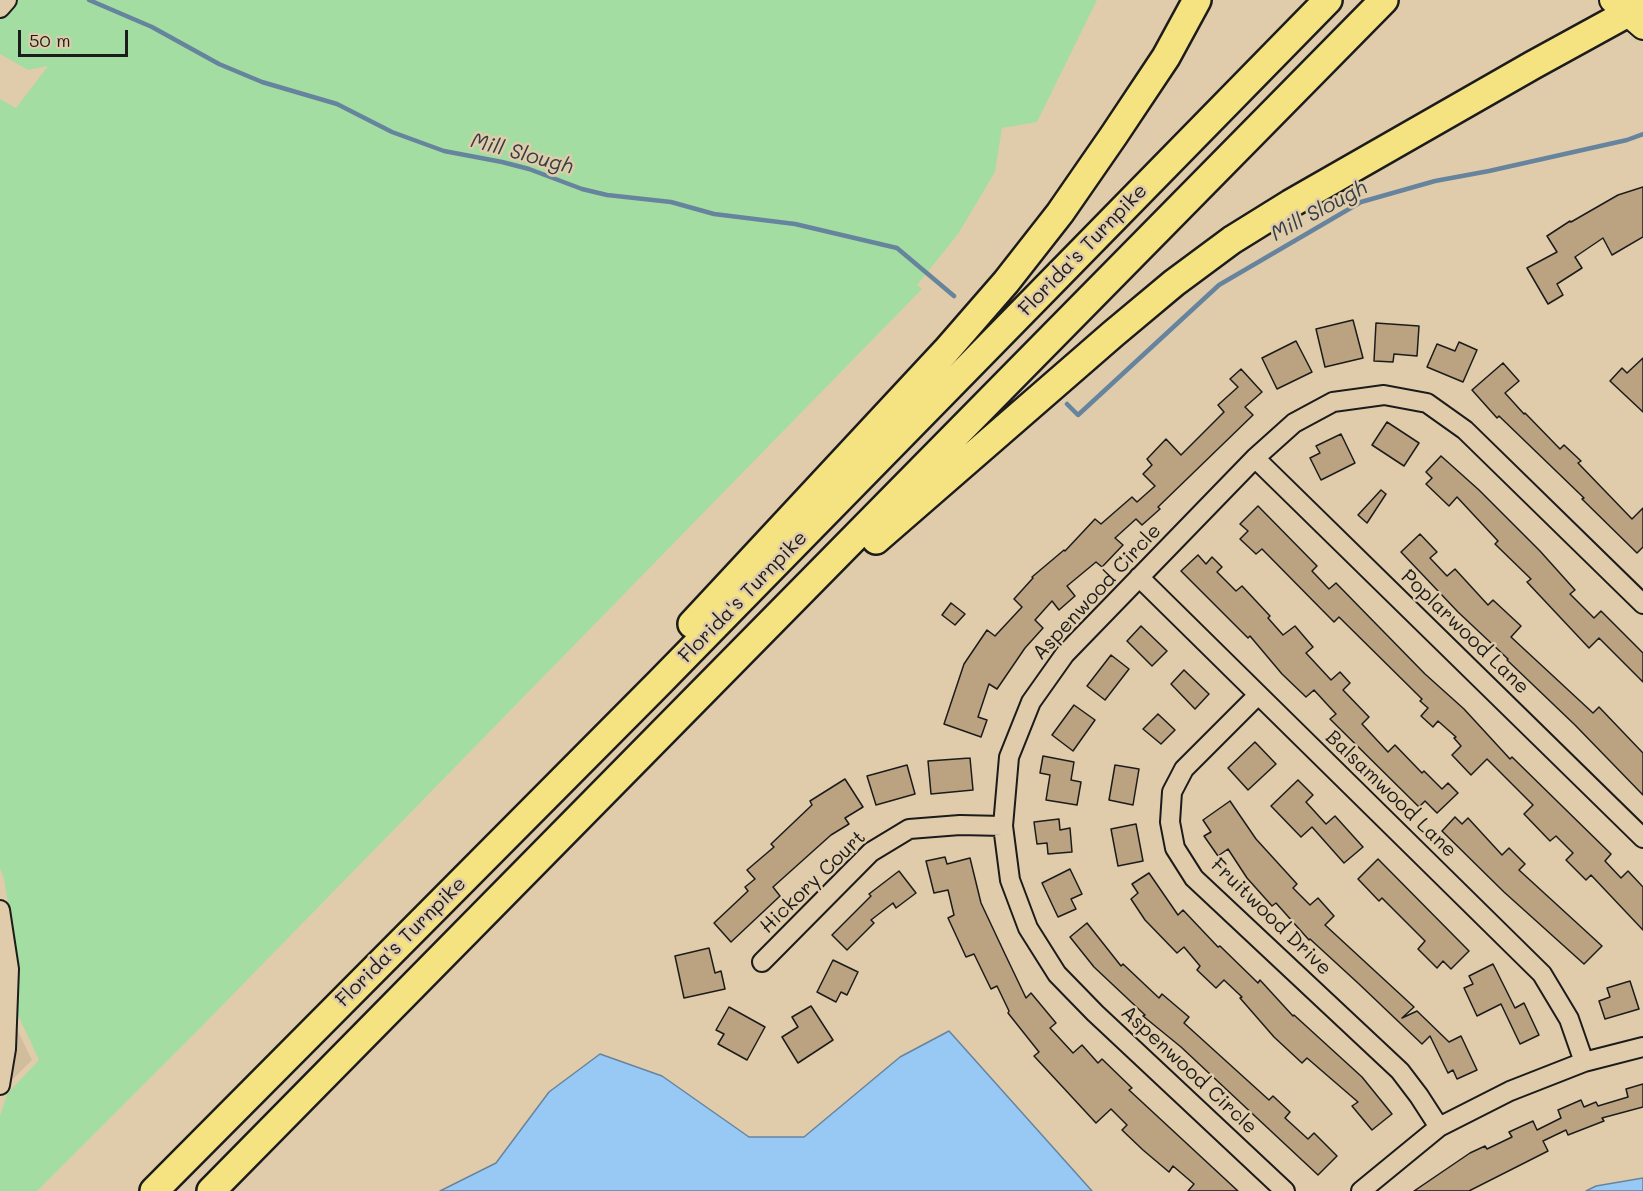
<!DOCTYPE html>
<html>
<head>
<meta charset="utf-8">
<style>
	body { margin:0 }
	#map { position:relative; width:1643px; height:1191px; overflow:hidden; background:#e0ccaa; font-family:Mali,sans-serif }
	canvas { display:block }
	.scale { position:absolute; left:18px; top:30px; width:110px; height:27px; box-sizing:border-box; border:3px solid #1c1c1c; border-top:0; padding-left:8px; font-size:18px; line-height:21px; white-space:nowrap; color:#1c1c1c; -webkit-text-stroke:4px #e0ccaa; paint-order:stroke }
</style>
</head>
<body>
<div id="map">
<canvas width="1643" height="1191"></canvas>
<div class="scale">50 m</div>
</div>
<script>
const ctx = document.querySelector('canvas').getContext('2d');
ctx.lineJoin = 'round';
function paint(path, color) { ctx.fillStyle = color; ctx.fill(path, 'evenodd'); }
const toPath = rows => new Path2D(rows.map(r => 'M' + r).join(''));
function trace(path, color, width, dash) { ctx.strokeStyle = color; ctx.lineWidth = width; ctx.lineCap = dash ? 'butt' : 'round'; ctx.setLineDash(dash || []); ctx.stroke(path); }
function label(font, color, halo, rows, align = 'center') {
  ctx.font = font + ' Mali,sans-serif'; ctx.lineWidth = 5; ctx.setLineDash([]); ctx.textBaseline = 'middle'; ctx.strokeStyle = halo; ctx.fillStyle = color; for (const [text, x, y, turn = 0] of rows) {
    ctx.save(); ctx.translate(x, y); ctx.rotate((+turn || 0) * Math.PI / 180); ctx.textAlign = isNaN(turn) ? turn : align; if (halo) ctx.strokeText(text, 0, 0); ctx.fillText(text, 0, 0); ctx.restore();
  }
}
paint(toPath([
	[0,995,32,1060,0,1092]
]), '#d1bc9b');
paint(toPath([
	[18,0,1097,0,1037,122,1002,128,995,172,958,234,917,285,922,289,207,1021,37,1191,0,1191,0,1116,7,1094,39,1060,16,1011,18,967,4,879,0,868,0,99,16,108,48,66,28,70,0,54,0,19]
]), '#a4dda2');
const water = toPath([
	[949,1031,1092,1191,440,1191,496,1163,549,1092,600,1054,662,1076,749,1137,804,1137,900,1057,949,1031],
	[1643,1178,1643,1191,1586,1191,1596,1186,1643,1178]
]);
paint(water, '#98c9f4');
trace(water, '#66849e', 1.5);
trace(toPath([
	[89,0,152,27,219,64,262,82,337,104,392,132,444,151,502,162,529,169,582,189,607,195,671,202,714,214,795,224,897,248,954,296],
	[1067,404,1078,415,1219,285,1361,202,1435,181,1489,171,1627,140,1643,134]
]), '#66849e', 4.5);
const building = toPath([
	[1643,187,1643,237,1612,255,1603,238,1575,257,1582,268,1557,284,1563,295,1548,304,1527,268,1557,252,1547,236,1570,221,1571,222,1618,195,1643,187],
	[1353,320,1363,358,1325,367,1316,329,1353,320],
	[1376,323,1419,326,1417,356,1394,354,1393,362,1374,361,1376,323],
	[1296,341,1312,372,1277,389,1262,358,1296,341],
	[1459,342,1477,350,1463,382,1427,367,1437,344,1455,351,1459,342],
	[1643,358,1643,412,1610,381,1622,368,1627,373,1643,358],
	[1503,363,1519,381,1505,393,1524,414,1525,413,1560,449,1564,445,1581,461,1578,463,1632,519,1643,508,1643,547,1637,553,1582,499,1584,498,1499,416,1497,418,1472,390,1503,363],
	[1241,369,1262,392,1245,407,1253,415,1158,507,1160,509,1142,525,1136,519,1115,538,1123,545,1102,567,1096,562,1067,586,1075,596,1059,610,1052,601,1035,620,1043,628,1025,648,997,689,989,684,978,717,987,720,981,737,944,724,964,664,987,630,995,636,1022,607,1014,599,1033,578,1032,577,1064,550,1065,551,1095,519,1101,524,1132,497,1137,502,1155,486,1143,474,1152,465,1147,459,1166,439,1181,455,1224,412,1218,405,1238,387,1230,379,1241,369],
	[1387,422,1419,443,1404,466,1372,445,1387,422],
	[1341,434,1355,463,1321,480,1310,458,1320,453,1316,446,1341,434],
	[1441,456,1479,490,1540,551,1575,590,1570,594,1594,618,1601,611,1643,653,1643,682,1599,638,1589,648,1527,582,1531,579,1495,544,1498,541,1457,497,1449,506,1426,484,1432,478,1426,472,1441,456],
	[1381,490,1386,494,1367,523,1358,515,1381,490],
	[1258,506,1317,566,1312,571,1329,589,1336,583,1425,674,1464,709,1510,759,1512,757,1611,854,1605,861,1621,878,1628,871,1643,887,1643,930,1591,875,1586,880,1566,860,1573,853,1556,836,1550,841,1524,814,1533,805,1487,759,1471,775,1452,755,1461,746,1454,738,1456,737,1438,721,1433,727,1421,716,1428,708,1420,701,1422,699,1339,617,1334,622,1262,549,1256,554,1240,539,1248,531,1240,524,1258,506],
	[1420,534,1437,552,1430,558,1447,576,1455,569,1488,605,1493,600,1521,626,1511,637,1593,713,1599,707,1643,753,1643,795,1575,725,1507,660,1508,659,1458,612,1401,552,1420,534],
	[1198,555,1206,564,1212,557,1222,567,1217,572,1236,591,1242,586,1270,616,1268,618,1283,635,1295,626,1313,647,1306,653,1331,680,1340,672,1350,683,1343,690,1369,717,1362,724,1388,752,1395,745,1422,773,1424,771,1442,789,1448,783,1458,793,1437,813,1425,801,1419,807,1330,719,1336,714,1314,690,1306,697,1282,674,1250,636,1248,638,1181,571,1198,555],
	[951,603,965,614,955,625,942,615,951,603],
	[1141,626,1167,651,1152,666,1127,641,1141,626],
	[1111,655,1129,669,1105,700,1087,686,1111,655],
	[1184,670,1209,694,1195,709,1171,684,1184,670],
	[1074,705,1095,720,1073,751,1052,735,1074,705],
	[1158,714,1175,730,1161,744,1143,729,1158,714],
	[1255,742,1276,764,1248,790,1228,768,1255,742],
	[1043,756,1074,762,1071,780,1081,782,1077,805,1046,800,1050,775,1040,773,1043,756],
	[970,758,973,790,931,794,928,761,970,758],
	[907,765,915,794,876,805,867,776,907,765],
	[1115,765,1139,769,1133,805,1109,800,1115,765],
	[845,779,863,807,845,818,849,824,831,835,773,887,780,896,731,942,714,923,748,891,745,887,755,879,747,870,774,847,771,844,812,805,810,801,845,779],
	[1298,780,1313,795,1306,802,1326,824,1335,816,1363,847,1344,863,1312,827,1301,837,1271,806,1298,780],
	[1230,801,1256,839,1297,884,1293,888,1310,905,1318,898,1334,916,1325,925,1414,1007,1402,1018,1417,1011,1449,1042,1461,1036,1477,1070,1457,1079,1453,1070,1448,1073,1430,1036,1422,1044,1359,984,1310,939,1309,940,1276,903,1272,906,1247,878,1228,849,1218,856,1204,836,1211,832,1203,820,1230,801],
	[1455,817,1462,824,1468,818,1502,855,1509,848,1525,864,1519,870,1602,946,1584,964,1504,892,1442,831,1455,817],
	[1059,819,1060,830,1070,828,1072,852,1048,854,1047,843,1037,844,1034,822,1059,819],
	[1136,824,1143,861,1118,866,1111,829,1136,824],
	[945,857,947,864,970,858,981,903,1004,952,1026,998,1031,993,1056,1023,1050,1028,1073,1053,1082,1045,1098,1063,1102,1059,1132,1088,1129,1090,1238,1191,1188,1191,1194,1184,1173,1166,1169,1172,1143,1150,1122,1130,1127,1125,1111,1109,1096,1123,1034,1056,1039,1052,1008,1013,1009,1011,997,986,991,989,974,954,966,957,948,918,954,915,948,890,934,893,926,861,945,857],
	[1378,859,1469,951,1451,969,1443,961,1437,968,1418,949,1425,941,1382,898,1379,901,1358,879,1378,859],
	[1070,869,1082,894,1071,899,1076,909,1058,917,1042,883,1070,869],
	[899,871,916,893,896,908,893,903,871,920,874,923,847,950,832,935,871,896,869,894,899,871],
	[1149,873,1178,915,1183,910,1218,947,1220,946,1258,983,1260,980,1293,1016,1294,1015,1362,1077,1392,1114,1372,1130,1352,1106,1358,1102,1307,1058,1302,1063,1274,1037,1240,998,1242,997,1224,980,1216,988,1197,970,1200,966,1184,947,1177,953,1145,920,1131,899,1138,893,1132,884,1149,873],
	[1087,923,1121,966,1123,964,1159,998,1162,994,1189,1017,1184,1023,1269,1100,1273,1096,1290,1112,1285,1118,1308,1139,1314,1133,1337,1156,1318,1175,1181,1047,1143,1016,1145,1015,1094,967,1070,937,1087,923],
	[709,948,715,973,721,971,725,989,684,998,675,956,709,948],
	[833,960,858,972,847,995,841,992,836,1002,817,992,833,960],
	[1493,964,1515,1008,1524,1003,1539,1035,1520,1044,1501,1004,1477,1016,1464,988,1473,984,1469,976,1493,964],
	[1630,981,1639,1009,1605,1019,1599,1001,1610,997,1607,988,1630,981],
	[811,1006,833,1040,798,1063,782,1037,798,1027,792,1017,811,1006],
	[729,1007,765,1027,747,1060,718,1044,724,1034,716,1030,729,1007],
	[1643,1084,1643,1107,1602,1118,1604,1121,1568,1135,1566,1130,1543,1141,1548,1151,1469,1191,1414,1191,1470,1153,1485,1146,1487,1149,1512,1137,1509,1132,1533,1121,1537,1130,1561,1118,1558,1110,1581,1100,1584,1107,1596,1102,1598,1106,1628,1097,1626,1089,1643,1084]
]);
paint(building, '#bba281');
trace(building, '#1c1c1c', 1.5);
const minor = toPath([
	[0,8,7,0],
	[1255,458,1643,838],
	[1139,577,1542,974,1569,1019,1584,1062],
	[1258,695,1184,769,1172,792,1170,822,1175,848,1194,878,1400,1071,1419,1096,1439,1127],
	[0,910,9,969,6,1049,0,1085],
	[762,962,871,852,909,829,960,825,1003,826],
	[1285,1191,1095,1013,1057,974,1028,928,1010,880,1003,826,1009,757,1031,702,1065,654,1255,458,1294,423,1333,402,1384,395,1427,403,1465,430,1643,604],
	[1361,1191,1439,1127,1510,1091,1584,1062,1643,1047]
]);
const major = toPath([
	[1612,0,1643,27]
]);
const highway = toPath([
	[876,540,1113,334,1174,283,1232,240,1290,204,1533,65,1626,14,1639,0],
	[692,624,946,351,1006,282,1060,213,1114,135,1166,57,1197,0],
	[154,1191,659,683,1328,0],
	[211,1191,1384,0]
]);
trace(minor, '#1c1c1c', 22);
trace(major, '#1c1c1c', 28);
trace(highway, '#1c1c1c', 32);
trace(minor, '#e0ccaa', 18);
trace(major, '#f5e382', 24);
trace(highway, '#f5e382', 27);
label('20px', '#1c1c1c', '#e0ccaa', [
	["Florida's Turnpike",1083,250,-46],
	["Aspenwood Circle",1097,592,-47],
	["Florida's Turnpike",743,597,-46],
	["Poplarwood Lane",1465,632,44],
	["Balsamwood Lane",1391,794,44],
	["Hickory Court",813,882,-44],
	["Fruitwood Drive",1271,917,44],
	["Florida's Turnpike",401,942,-45],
	["Aspenwood Circle",1189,1070,43]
]);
label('italic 21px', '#353f47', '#e0ccaa', [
	["Mill Slough",522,154,15],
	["Mill Slough",1319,211,-28]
]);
</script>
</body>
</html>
